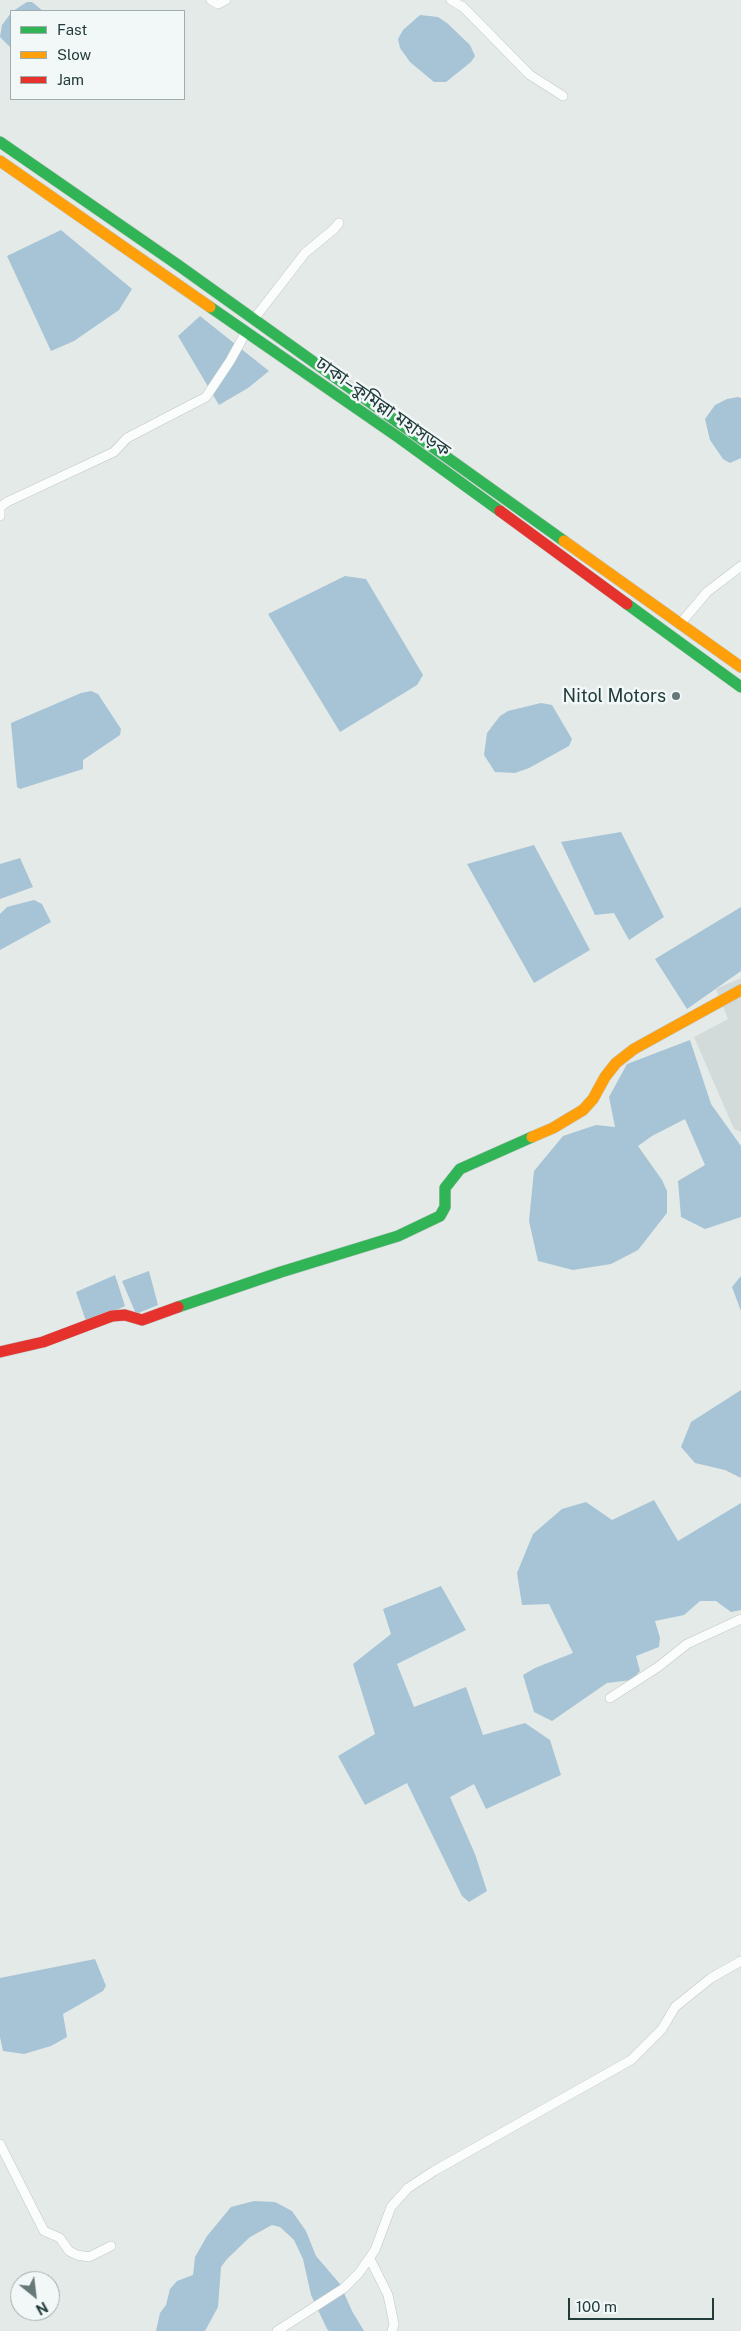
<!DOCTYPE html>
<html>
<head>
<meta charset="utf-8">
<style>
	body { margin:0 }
	#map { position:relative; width:741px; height:2331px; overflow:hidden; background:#e4eae8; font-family:"Public Sans",sans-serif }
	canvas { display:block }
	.legend { position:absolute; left:10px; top:10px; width:175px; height:90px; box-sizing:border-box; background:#f2f8f7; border:1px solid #9fadac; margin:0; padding:6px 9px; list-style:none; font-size:15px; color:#223c3b }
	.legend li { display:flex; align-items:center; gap:10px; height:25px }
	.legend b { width:25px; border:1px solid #9fadac }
	.north { position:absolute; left:10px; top:2271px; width:50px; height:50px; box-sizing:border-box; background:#f2f8f7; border:1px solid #9fadac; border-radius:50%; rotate:151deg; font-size:14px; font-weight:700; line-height:20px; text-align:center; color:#223c3b }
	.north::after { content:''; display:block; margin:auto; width:18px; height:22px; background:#667978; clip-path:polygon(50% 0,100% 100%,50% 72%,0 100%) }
	.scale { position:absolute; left:568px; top:2298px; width:146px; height:22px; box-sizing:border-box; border:2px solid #223c3b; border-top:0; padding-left:6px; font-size:15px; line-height:18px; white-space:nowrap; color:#223c3b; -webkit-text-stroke:4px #f2f8f7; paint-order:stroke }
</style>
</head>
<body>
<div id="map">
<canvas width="741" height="2331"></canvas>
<ul class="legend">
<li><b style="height:6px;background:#30b455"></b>Fast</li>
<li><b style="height:6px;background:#ff9f0a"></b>Slow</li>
<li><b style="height:6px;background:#e5322d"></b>Jam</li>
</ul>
<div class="north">N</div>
<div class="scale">100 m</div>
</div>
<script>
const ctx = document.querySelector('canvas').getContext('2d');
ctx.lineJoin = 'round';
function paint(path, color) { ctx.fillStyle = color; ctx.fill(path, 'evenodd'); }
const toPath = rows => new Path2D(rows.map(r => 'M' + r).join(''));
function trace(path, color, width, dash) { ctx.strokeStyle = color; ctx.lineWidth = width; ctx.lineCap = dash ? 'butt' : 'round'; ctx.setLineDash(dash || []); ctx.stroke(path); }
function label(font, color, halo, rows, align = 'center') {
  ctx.font = font + ' "Public Sans","Noto Sans Bengali",sans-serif'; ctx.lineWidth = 5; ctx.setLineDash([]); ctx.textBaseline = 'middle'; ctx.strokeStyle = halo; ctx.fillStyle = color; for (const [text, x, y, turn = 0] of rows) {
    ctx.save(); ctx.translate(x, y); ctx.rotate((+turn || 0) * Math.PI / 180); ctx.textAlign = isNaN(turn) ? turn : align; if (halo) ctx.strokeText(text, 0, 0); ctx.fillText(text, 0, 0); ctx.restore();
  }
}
paint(toPath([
	[741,978,741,1132,734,1129,694,1037,728,1019,716,989]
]), '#d2dbd9');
paint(toPath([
	[27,2,32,2,43,11,13,11],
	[11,13,11,48,0,37,2,25],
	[420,15,438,17,447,23,470,45,475,56,471,62,446,82,434,82,410,62,400,48,398,39,403,30],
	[61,230,132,289,119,310,74,341,51,351,7,256],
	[200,316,269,371,248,388,219,405,178,336],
	[738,397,741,398,741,458,730,463,723,459,710,440,705,419,715,405,727,399],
	[345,576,366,579,423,675,417,685,340,732,268,614],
	[91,691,98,694,121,729,120,735,83,760,83,769,20,789,17,787,11,723,81,693],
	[541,703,552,705,572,739,569,746,529,768,515,773,495,772,484,755,487,733,500,716,508,711],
	[621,832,664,917,629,940,614,913,595,915,561,842],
	[534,845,590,950,534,983,467,864],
	[20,858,33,887,0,899,0,864],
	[34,900,42,904,51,922,0,950,0,914,7,907],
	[741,907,741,971,687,1009,655,959],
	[690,1040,711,1104,741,1146,741,1217,705,1229,681,1217,678,1181,705,1165,685,1119,652,1136,638,1146,662,1180,667,1191,667,1213,638,1250,611,1264,573,1270,538,1261,529,1221,534,1171,563,1136,596,1125,615,1127,609,1097,627,1064],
	[149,1271,158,1305,136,1314,122,1281],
	[115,1275,125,1306,87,1324,76,1292],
	[741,1276,741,1311,732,1287],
	[741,1390,741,1478,725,1470,695,1463,681,1447,691,1422],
	[654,1500,678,1541,741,1503,741,1610,731,1612,716,1601,700,1601,684,1615,655,1621,660,1638,659,1647,636,1656,640,1671,632,1680,607,1683,552,1721,534,1712,523,1675,535,1668,573,1653,549,1604,522,1605,517,1573,533,1534,562,1509,586,1502,612,1520],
	[441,1586,466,1630,397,1664,414,1707,466,1687,483,1735,525,1723,550,1740,561,1775,486,1809,474,1784,450,1797,475,1854,487,1891,469,1902,462,1896,407,1783,365,1805,338,1756,375,1734,353,1664,391,1634,383,1609],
	[95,1959,106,1986,103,1991,63,2014,67,2037,51,2046,24,2054,3,2051,0,2037,0,1978],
	[254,2201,275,2202,292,2211,306,2231,316,2256,340,2284,352,2311,364,2331,329,2331,327,2329,311,2295,303,2259,294,2240,280,2227,272,2225,250,2237,227,2259,221,2267,218,2307,205,2331,156,2331,160,2313,166,2305,170,2289,177,2281,193,2275,195,2257,207,2236,231,2207]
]), '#a6c4d6');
const street = toPath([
	[211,0,218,4,226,0],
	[451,0,463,7,530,75,563,96],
	[254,319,305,253,334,229,339,223],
	[0,516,0,507,7,502,114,452,127,438,206,397,230,361,246,332],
	[680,624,707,592,741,566],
	[610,1698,658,1667,687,1644,741,1619],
	[0,2144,44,2231,60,2238,69,2251,77,2255,89,2257,111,2246],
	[370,2259,388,2295,394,2324,392,2331],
	[277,2331,344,2288,359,2273,375,2250,391,2207,408,2188,434,2171,631,2060,662,2029,675,2007,711,1978,741,1961]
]);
const fast = toPath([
	[0,142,178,265,564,541],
	[210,307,398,437,500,511],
	[627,604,741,687],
	[178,1307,281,1272,398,1236,440,1216,445,1207,445,1188,460,1169,532,1137]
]);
const slow = toPath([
	[0,161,210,307],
	[564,541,741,667],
	[532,1137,553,1128,583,1110,593,1099,605,1077,616,1063,634,1049,741,990]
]);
const jam = toPath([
	[500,511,627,604],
	[0,1352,43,1342,112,1316,125,1315,142,1320,178,1307]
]);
trace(street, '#c1c7c5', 10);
trace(fast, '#bfc7c5', 12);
trace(slow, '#bfc7c5', 12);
trace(jam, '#bfc7c5', 12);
trace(street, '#fbfcfc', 9);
trace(fast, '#30b455', 11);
trace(slow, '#ff9f0a', 11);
trace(jam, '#e5322d', 11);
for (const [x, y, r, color] of [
	[676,696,5,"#667978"]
]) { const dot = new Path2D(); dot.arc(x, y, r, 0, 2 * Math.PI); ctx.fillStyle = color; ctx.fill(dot); trace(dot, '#f2f8f7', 2); }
label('18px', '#223c3b', '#f2f8f7', [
	["ঢাকা–কুমিল্লা মহাসড়ক",383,407,35]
]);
label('18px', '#223c3b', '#f2f8f7', [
	["Nitol Motors",666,696]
], 'right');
</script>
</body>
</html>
